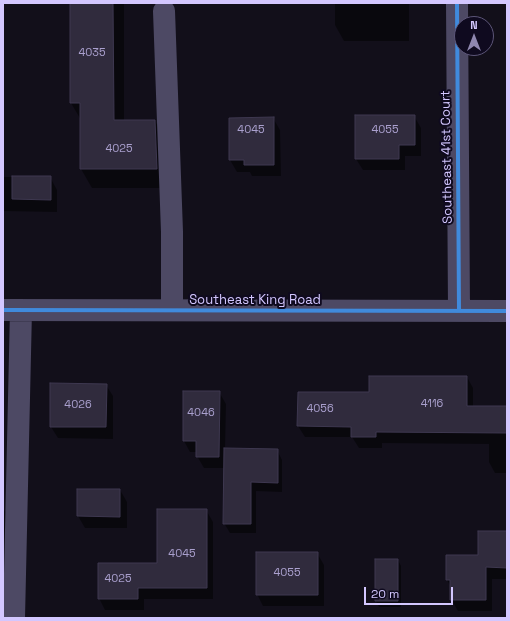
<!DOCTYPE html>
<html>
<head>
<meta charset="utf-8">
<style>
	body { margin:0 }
	#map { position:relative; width:510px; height:621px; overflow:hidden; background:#120f1a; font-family:"Space Grotesk",sans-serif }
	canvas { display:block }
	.frame { position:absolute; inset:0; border:4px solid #d3c7ff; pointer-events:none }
	.north { position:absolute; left:454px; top:16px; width:40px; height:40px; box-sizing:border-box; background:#0f0a1f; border:1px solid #5d5679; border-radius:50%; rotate:0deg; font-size:11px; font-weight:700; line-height:16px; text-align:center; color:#d3c7ff }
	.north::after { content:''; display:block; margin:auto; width:14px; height:18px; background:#8f87af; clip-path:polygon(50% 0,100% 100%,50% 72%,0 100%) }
	.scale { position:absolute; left:364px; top:587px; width:89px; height:18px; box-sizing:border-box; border:2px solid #d3c7ff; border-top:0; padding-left:5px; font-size:12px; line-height:14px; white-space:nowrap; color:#d3c7ff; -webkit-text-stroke:3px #0f0a1f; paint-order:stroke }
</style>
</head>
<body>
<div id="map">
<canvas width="510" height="621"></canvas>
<div class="frame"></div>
<div class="north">N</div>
<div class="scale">20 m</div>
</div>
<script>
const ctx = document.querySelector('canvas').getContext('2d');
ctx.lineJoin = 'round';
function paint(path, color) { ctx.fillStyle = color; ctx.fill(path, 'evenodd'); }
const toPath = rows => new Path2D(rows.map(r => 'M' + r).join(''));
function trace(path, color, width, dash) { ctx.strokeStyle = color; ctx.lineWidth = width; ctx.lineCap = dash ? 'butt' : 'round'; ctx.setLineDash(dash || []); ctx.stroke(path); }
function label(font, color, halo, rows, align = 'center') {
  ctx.font = font + ' "Space Grotesk",sans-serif'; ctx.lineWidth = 4; ctx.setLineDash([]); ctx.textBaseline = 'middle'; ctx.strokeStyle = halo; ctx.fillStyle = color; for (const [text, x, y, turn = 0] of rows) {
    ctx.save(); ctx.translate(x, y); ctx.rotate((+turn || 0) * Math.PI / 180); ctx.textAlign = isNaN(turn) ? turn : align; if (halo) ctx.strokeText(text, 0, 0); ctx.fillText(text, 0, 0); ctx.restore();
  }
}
paint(toPath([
	[71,3,188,3,188,4,124,4,124,121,155,121,166,141,168,188,92,188,81,169,81,120,71,103],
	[335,3,409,3,409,41,344,41,335,25],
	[414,116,421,128,421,156,405,156,405,170,363,170,356,159],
	[273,118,280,130,281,176,252,176,250,172,237,172,230,160,230,119],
	[3,177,50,177,57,190,57,212,3,211],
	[467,377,473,388,473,407,507,407,507,473,495,473,489,462,489,444,382,443,382,448,359,448,352,437,305,437,298,426,370,393],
	[106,385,113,396,113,439,58,438,51,427],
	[219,392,226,404,225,449,277,450,282,460,282,492,256,491,256,533,230,533,224,523,225,468,204,468,197,456,197,452,190,452,184,441],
	[120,490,127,502,127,528,85,528,78,516],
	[3,508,13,524,11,612,3,612],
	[206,510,213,522,213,599,144,599,144,610,105,610,99,598,158,564],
	[507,533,507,579,492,579,492,611,458,611,451,599,451,587,447,580],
	[317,553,324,565,324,606,263,606,257,594],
	[398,560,401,566,401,607,379,607,376,601]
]), '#0007');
const building = toPath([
	[70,3,113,3,114,120,155,120,157,169,80,169,80,103,70,103,70,3],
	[355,115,415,115,415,145,399,145,399,159,355,159,355,115],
	[274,117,274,165,244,165,244,160,229,160,229,118,274,117],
	[12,176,51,176,51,200,12,199,12,176],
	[369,376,467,376,467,406,507,406,507,433,376,432,376,437,351,437,351,427,297,426,298,392,369,392,369,376],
	[50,383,107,384,106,427,50,427,50,383],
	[183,391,220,391,219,457,196,457,196,441,183,441,183,391],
	[224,448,278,449,278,483,251,482,251,524,223,524,224,448],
	[77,489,120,489,120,517,77,516,77,489],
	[157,509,207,509,207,588,138,588,138,599,98,599,98,563,157,563,157,509],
	[478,531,507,531,507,568,486,567,486,600,450,600,450,580,446,580,446,555,478,555,478,531],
	[256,552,318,552,318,595,256,595,256,552],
	[375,559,398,559,398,601,375,601,375,559]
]);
paint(building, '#302b3d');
trace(building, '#3e3850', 1);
trace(toPath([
	[457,3,459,310],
	[164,11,172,232,172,310],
	[3,310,507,311],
	[14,618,21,310]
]), '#4d4964', 22);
trace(toPath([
	[457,3,459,310],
	[3,310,507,311]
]), '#408adc', 4);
label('11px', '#aaa0ce', null, [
	["4035",92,53],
	["4045",251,130],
	["4055",385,130],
	["4025",119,149],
	["4116",432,404],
	["4026",78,405],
	["4056",320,409],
	["4046",201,413],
	["4045",182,554],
	["4055",287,573],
	["4025",118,579]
]);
label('13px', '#d3c7ff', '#0f0a1f', [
	["Southeast 41st Court",447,157,-91],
	["Southeast King Road",255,300]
]);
</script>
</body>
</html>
